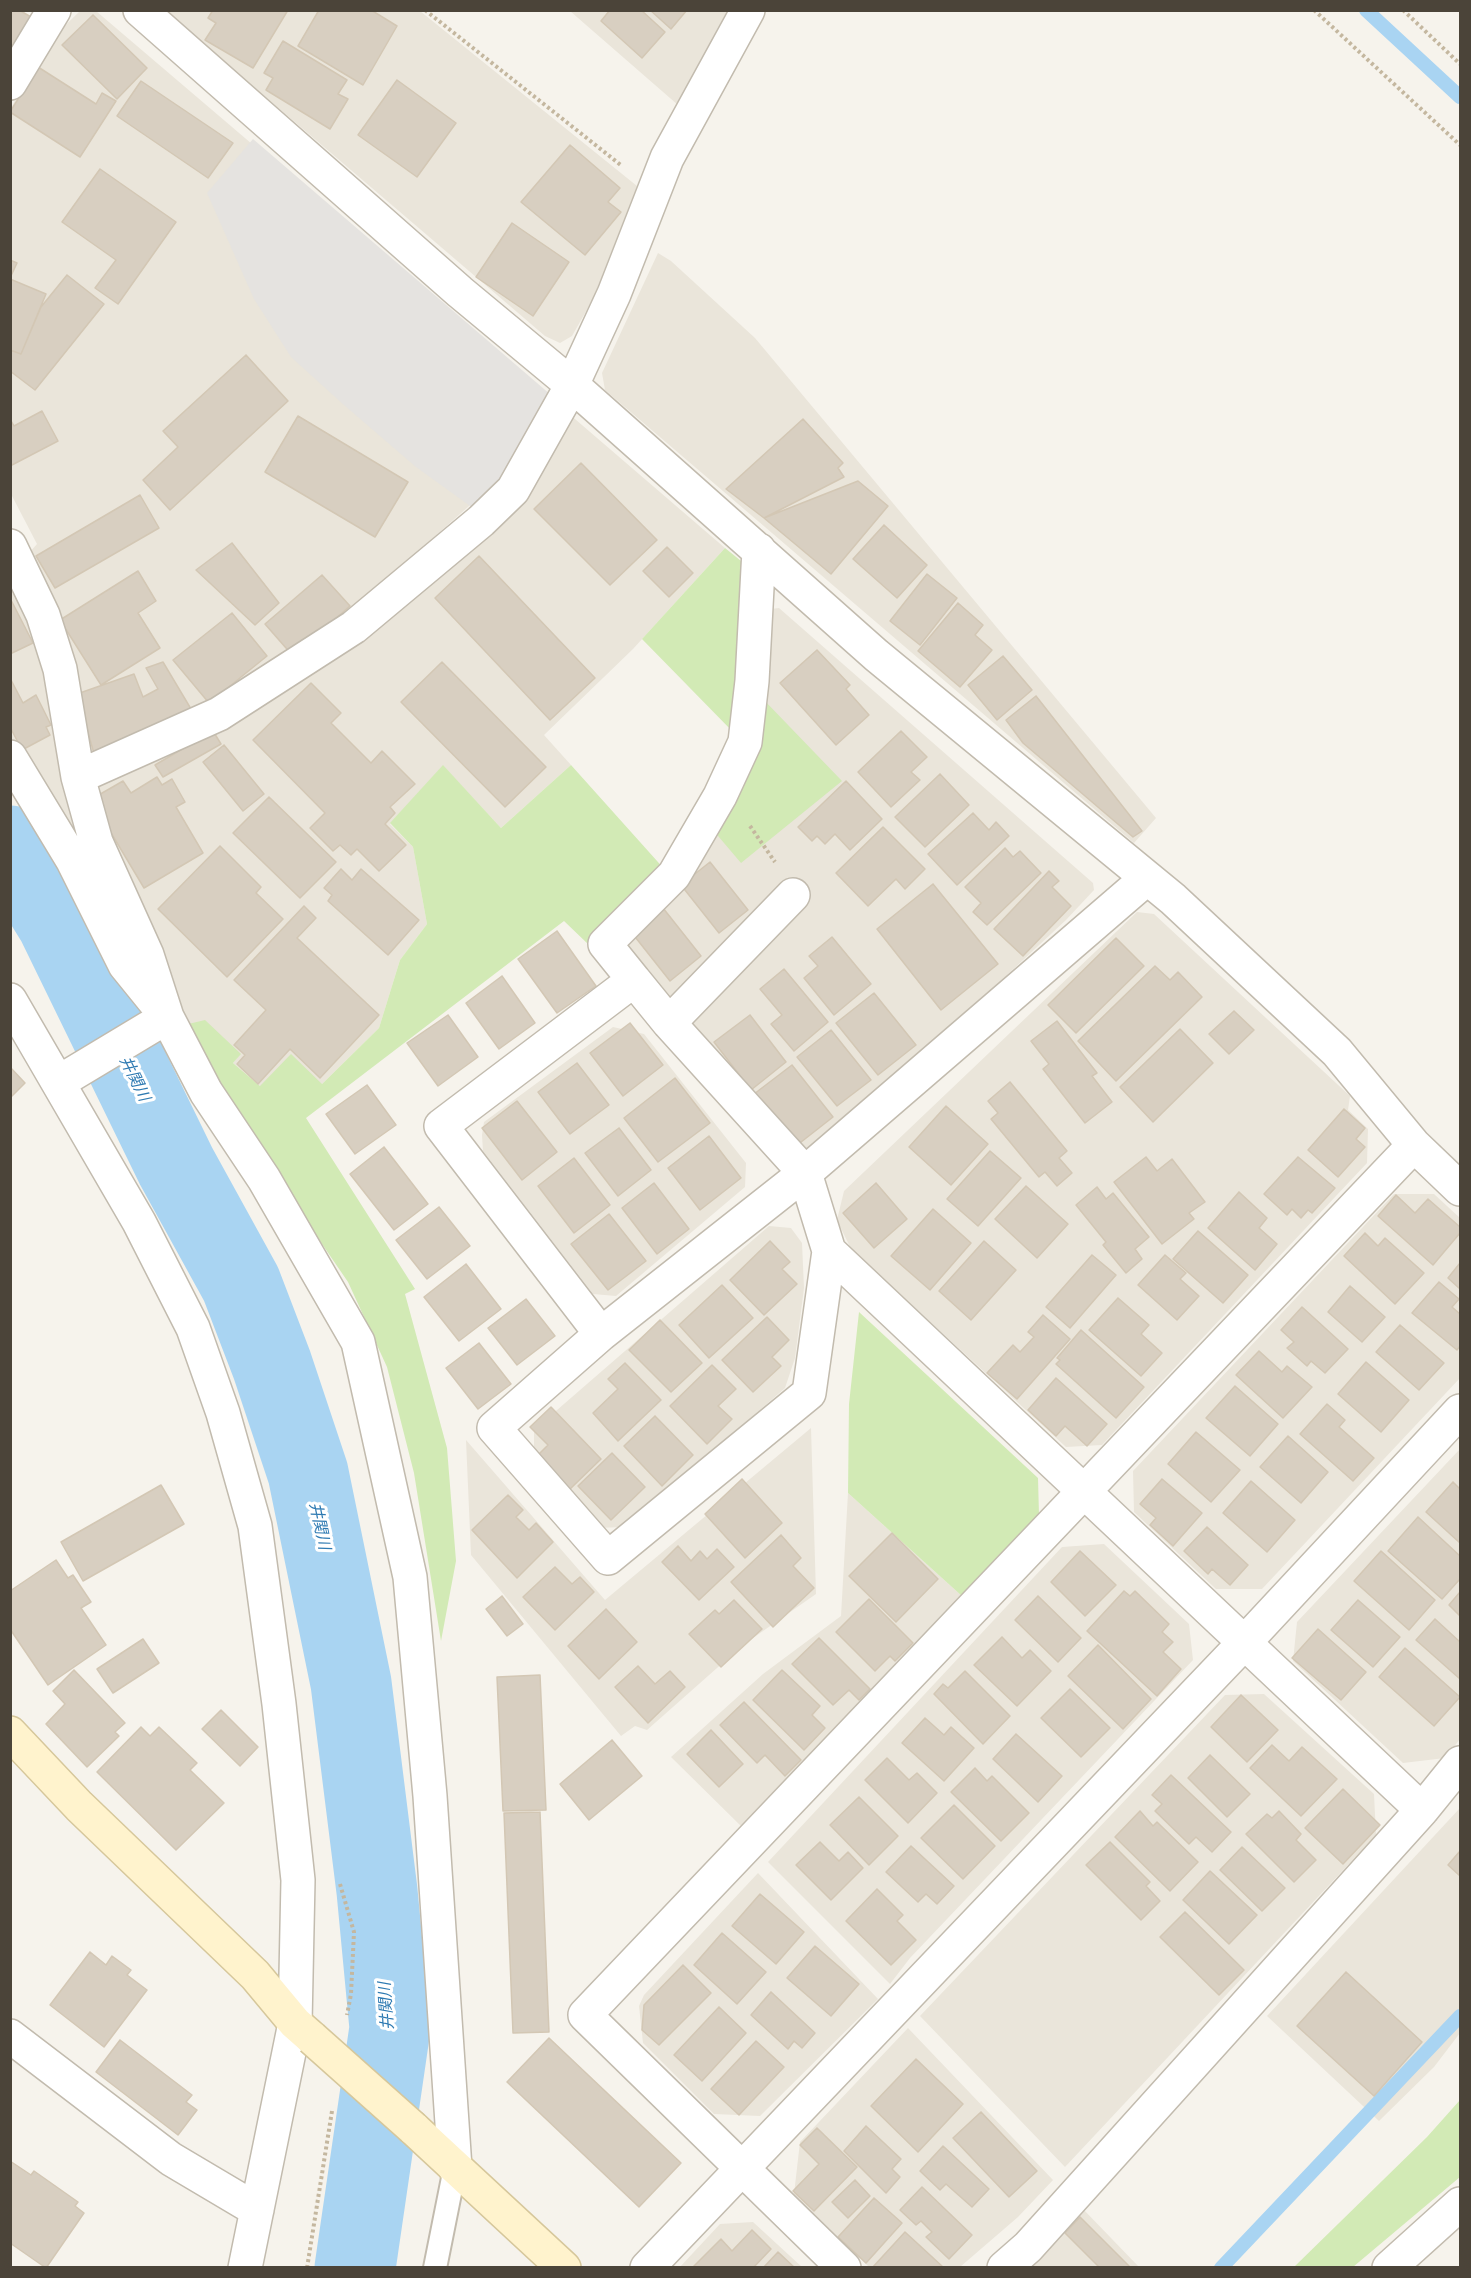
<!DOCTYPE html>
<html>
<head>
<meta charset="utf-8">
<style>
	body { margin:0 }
	#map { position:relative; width:1471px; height:2278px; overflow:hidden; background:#f6f3ec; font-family:"Archivo Narrow",sans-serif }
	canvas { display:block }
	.frame { position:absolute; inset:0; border:12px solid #4b4439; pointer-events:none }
</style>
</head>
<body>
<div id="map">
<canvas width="1471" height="2278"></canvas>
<div class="frame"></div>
</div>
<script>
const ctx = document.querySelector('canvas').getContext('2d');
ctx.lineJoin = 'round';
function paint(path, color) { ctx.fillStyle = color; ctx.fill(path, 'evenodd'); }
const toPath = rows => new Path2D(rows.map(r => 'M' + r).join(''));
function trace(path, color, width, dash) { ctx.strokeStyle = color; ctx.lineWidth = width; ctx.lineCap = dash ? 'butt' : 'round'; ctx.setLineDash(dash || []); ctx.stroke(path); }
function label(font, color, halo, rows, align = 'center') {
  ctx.font = font + ' "Archivo Narrow","Noto Sans JP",sans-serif'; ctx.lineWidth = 6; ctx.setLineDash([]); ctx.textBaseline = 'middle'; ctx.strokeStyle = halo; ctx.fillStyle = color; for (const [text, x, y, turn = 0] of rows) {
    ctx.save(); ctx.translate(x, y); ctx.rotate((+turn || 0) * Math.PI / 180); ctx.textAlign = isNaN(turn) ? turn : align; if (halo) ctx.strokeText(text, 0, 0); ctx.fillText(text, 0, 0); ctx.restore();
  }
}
paint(toPath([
	[80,11,96,11,544,393,469,506,337,623,289,661,89,760,57,606,29,553,37,544,11,494,11,108,45,45],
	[165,11,420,11,637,186,593,299,572,336,560,343,545,336],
	[570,11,727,11,678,105],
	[658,253,671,261,755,338,1156,818,1134,843,605,390,602,373],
	[568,413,725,548,633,649,544,735,571,765,501,828,443,766,390,824,413,847,427,924,400,960,379,1028,322,1084,260,1086,233,1063,240,1054,184,1025,103,838,95,779,409,594,420,594,519,504],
	[10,580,52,670,102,880,11,741],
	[779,608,1093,883,1094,890,1066,920,818,1151,790,1147,626,945,686,877,771,609],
	[1137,912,1154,914,1350,1096,1348,1110,1368,1129,1367,1163,1102,1445,1066,1447,851,1249,837,1220,844,1191],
	[613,1027,644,1034,746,1163,745,1187,616,1296,593,1294,483,1151,482,1135,484,1122],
	[1394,1194,1434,1194,1460,1218,1460,1378,1262,1589,1216,1589,1134,1512,1133,1471],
	[769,1226,791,1228,802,1243,804,1288,795,1358,785,1388,626,1527,594,1528,534,1457,534,1430],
	[811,1428,816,1594,743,1645,647,1730,635,1726,621,1736,471,1555,466,1440,605,1600],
	[1460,1449,1460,1739,1445,1758,1403,1763,1293,1661,1297,1622],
	[848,1493,963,1597,744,1829,671,1757,763,1674,841,1616],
	[1104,1544,1189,1624,1193,1660,910,1958,890,1984,768,1862,1062,1547],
	[1264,1694,1374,1794,1376,1835,1065,2167,920,2016,1225,1695],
	[1460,1808,1460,2033,1434,2067,1379,2121,1267,2016],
	[758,1873,878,1999,760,2116,714,2114,643,2043,639,2006,644,1995],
	[908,2028,1053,2180,1018,2217,960,2267,869,2267,794,2194,800,2142],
	[1083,2209,1139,2267,1029,2268],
	[753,2222,802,2267,679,2268,720,2224]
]), '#eae5da');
paint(toPath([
	[725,548,746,565,734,733,642,639],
	[762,698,842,781,741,863,713,830],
	[443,765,501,828,571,765,666,871,589,945,564,921,306,1118,415,1289,405,1294,447,1448,456,1561,441,1641,414,1473,387,1367,348,1282,242,1127,184,1025,205,1020,241,1054,233,1063,260,1086,291,1054,322,1084,379,1028,400,960,427,924,413,847,390,823],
	[859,1312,1038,1478,1039,1515,963,1597,848,1493,849,1404],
	[1460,2100,1460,2177,1353,2267,1294,2267,1427,2137]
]), '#d2eab5');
paint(toPath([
	[253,139,551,395,529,446,477,511,416,467,344,405,291,357,254,299,207,193]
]), '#e5e3e0');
trace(toPath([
	[1366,10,1460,97],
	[1221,2268,1460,2016]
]), '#a9d4f2', 14);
trace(toPath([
	[10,846,57,922,176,1166,241,1284,272,1365,308,1473,351,1683,377,1891,390,2028,355,2268]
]), '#a9d4f2', 81);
const building = toPath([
	[10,10,19,10,31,17,10,52,10,10],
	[213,10,288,10,253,68,205,40,216,23,208,18,213,10],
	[319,10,371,10,397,26,363,85,298,46,319,10],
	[610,10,641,10,665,32,642,58,601,21,610,10],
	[650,10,687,10,671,29,650,10],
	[93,15,147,68,117,99,62,45,93,15],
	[283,41,347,80,338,94,348,99,330,129,266,90,273,78,264,73,283,41],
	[38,67,96,104,102,93,116,101,80,157,10,112,38,67],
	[397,80,456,123,417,177,358,135,397,80],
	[141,81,233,143,208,178,117,116,141,81],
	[570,145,620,188,608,202,621,212,585,255,521,202,570,145],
	[100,169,176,222,118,304,95,288,116,260,62,222,100,169],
	[512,223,569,262,533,316,476,277,512,223],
	[10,260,17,263,10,278,10,260],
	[67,275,104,304,35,390,10,371,10,350,21,354,41,307,67,275],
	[10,279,46,294,21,354,10,350,10,279],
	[246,355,288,401,170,510,143,480,178,447,163,431,246,355],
	[42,411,58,441,10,466,10,419,14,426,42,411],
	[298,416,408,482,375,537,265,472,298,416],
	[803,419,843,463,838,468,844,477,764,518,726,489,803,419],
	[581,463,657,540,610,585,534,509,581,463],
	[858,481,888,506,831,574,764,518,858,481],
	[140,495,159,528,55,588,36,556,140,495],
	[884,525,927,565,897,598,853,559,884,525],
	[232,543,279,603,255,625,196,570,232,543],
	[667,547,693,573,669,597,643,571,667,547],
	[479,556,595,678,550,720,435,598,479,556],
	[138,571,156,601,138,613,160,648,101,685,60,620,138,571],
	[927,574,957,598,920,645,890,621,927,574],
	[322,575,350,606,293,656,265,624,322,575],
	[10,598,33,643,10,654,10,598],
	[958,603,983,625,975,635,992,650,960,687,918,651,958,603],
	[232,613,267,656,209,703,173,660,232,613],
	[817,650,850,685,846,689,869,715,836,745,780,683,817,650],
	[1003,656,1032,690,997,720,968,685,1003,656],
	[163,662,197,719,97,764,77,694,134,674,143,697,158,689,146,668,163,662],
	[442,662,546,767,505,807,401,702,442,662],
	[10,678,23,703,36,695,51,725,46,727,50,735,22,750,10,727,10,678],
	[311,683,341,713,331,723,371,763,382,751,415,784,390,807,395,813,385,824,406,845,379,871,357,849,351,855,340,845,333,851,310,828,325,813,253,740,311,683],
	[1036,696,1142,831,1133,837,1023,743,1006,720,1036,696],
	[213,731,221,744,163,777,155,765,213,731],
	[901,731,927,757,911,772,920,780,891,807,858,772,901,731],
	[224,745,264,794,243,811,203,762,224,745],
	[940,774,969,805,925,847,895,817,940,774],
	[157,777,162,785,172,779,185,802,176,807,203,853,144,888,98,811,104,808,97,796,123,781,131,793,157,777],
	[846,781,882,819,850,850,835,834,825,844,817,836,812,841,798,827,846,781],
	[269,797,336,862,300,898,233,833,269,797],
	[973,813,989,830,996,822,1009,836,957,885,928,854,973,813],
	[883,827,925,869,905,889,896,879,868,906,836,873,883,827],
	[220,846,261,887,256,893,283,919,227,977,158,909,220,846],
	[1005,848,1013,857,1020,851,1041,873,987,925,973,912,981,903,965,887,1005,848],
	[710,862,748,910,719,933,681,885,710,862],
	[341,869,352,880,361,869,419,920,388,955,328,901,332,895,324,888,341,869],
	[1049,871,1059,881,1052,887,1071,906,1023,956,994,929,1049,871],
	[933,884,998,964,941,1010,877,929,933,884],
	[304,906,316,918,297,938,379,1015,320,1078,290,1049,258,1084,237,1064,245,1055,234,1045,266,1010,234,980,304,906],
	[663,908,701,956,670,981,632,933,663,908],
	[557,931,596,986,557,1013,518,959,557,931],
	[832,937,871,984,834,1015,804,978,818,966,809,956,832,937],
	[1116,938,1144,966,1076,1033,1048,1005,1116,938],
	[1155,966,1170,980,1178,972,1202,997,1116,1081,1078,1041,1155,966],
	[784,969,828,1022,794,1051,771,1024,782,1015,760,989,784,969],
	[502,976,535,1023,499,1049,466,1003,502,976],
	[874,993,916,1045,878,1075,836,1023,874,993],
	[1234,1011,1254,1030,1229,1054,1209,1034,1234,1011],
	[448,1015,478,1057,438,1086,407,1043,448,1015],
	[750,1015,786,1062,751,1090,714,1042,750,1015],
	[1057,1021,1097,1073,1092,1076,1112,1102,1085,1123,1043,1069,1049,1064,1031,1041,1057,1021],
	[630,1023,663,1065,623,1096,590,1053,630,1023],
	[1180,1029,1213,1063,1153,1122,1120,1087,1180,1029],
	[831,1030,871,1080,837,1106,797,1057,831,1030],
	[577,1063,609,1105,570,1134,538,1092,577,1063],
	[792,1065,833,1117,796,1146,754,1094,792,1065],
	[10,1067,25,1083,10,1098,10,1067],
	[675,1078,710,1123,658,1162,624,1118,675,1078],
	[1010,1082,1067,1151,1059,1158,1072,1173,1057,1186,1045,1172,1039,1177,991,1119,998,1113,988,1101,1010,1082],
	[367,1085,396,1125,355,1154,326,1114,367,1085],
	[517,1101,557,1152,522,1180,482,1128,517,1101],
	[946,1106,988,1144,951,1185,909,1147,946,1106],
	[1344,1109,1365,1128,1356,1139,1365,1147,1338,1177,1308,1150,1344,1109],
	[619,1128,651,1170,618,1196,585,1153,619,1128],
	[709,1136,741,1178,700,1210,668,1168,709,1136],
	[384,1147,428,1204,394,1230,350,1174,384,1147],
	[990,1151,1021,1178,978,1226,947,1199,990,1151],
	[1146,1157,1157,1171,1172,1159,1205,1202,1189,1213,1194,1219,1162,1244,1114,1182,1146,1157],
	[1298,1157,1335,1188,1312,1213,1308,1210,1301,1218,1292,1209,1287,1215,1264,1194,1298,1157],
	[574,1158,610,1205,574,1233,538,1186,574,1158],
	[654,1183,689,1229,657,1254,622,1208,654,1183],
	[876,1183,907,1219,874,1248,843,1213,876,1183],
	[1026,1186,1068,1224,1037,1258,995,1219,1026,1186],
	[1097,1187,1106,1199,1113,1193,1149,1237,1135,1249,1142,1259,1126,1273,1103,1245,1106,1242,1076,1205,1097,1187],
	[1239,1192,1267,1218,1259,1228,1277,1244,1255,1270,1208,1228,1239,1192],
	[1396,1195,1415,1213,1428,1199,1460,1227,1460,1233,1433,1265,1378,1216,1396,1195],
	[439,1207,470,1246,427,1279,396,1240,439,1207],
	[933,1209,971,1243,930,1290,891,1256,933,1209],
	[609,1214,646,1261,608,1290,571,1244,609,1214],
	[1198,1231,1248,1275,1223,1303,1173,1259,1198,1231],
	[1365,1233,1378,1246,1385,1238,1424,1273,1395,1304,1344,1256,1365,1233],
	[770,1241,790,1262,782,1269,797,1284,764,1315,730,1280,770,1241],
	[984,1241,1016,1270,971,1320,939,1291,984,1241],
	[1092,1255,1116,1275,1070,1328,1046,1307,1092,1255],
	[1165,1255,1186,1273,1180,1279,1199,1296,1177,1320,1138,1285,1165,1255],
	[1460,1263,1460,1289,1448,1278,1460,1263],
	[466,1264,501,1309,459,1341,424,1297,466,1264],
	[1439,1282,1459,1299,1452,1307,1460,1314,1460,1346,1457,1350,1412,1313,1439,1282],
	[722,1285,753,1318,709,1358,679,1325,722,1285],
	[1350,1286,1385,1317,1362,1342,1328,1312,1350,1286],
	[1118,1298,1149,1325,1141,1334,1162,1353,1141,1376,1089,1330,1118,1298],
	[526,1299,555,1336,517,1365,488,1328,526,1299],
	[1302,1307,1348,1349,1325,1373,1311,1361,1307,1366,1287,1348,1294,1342,1281,1330,1302,1307],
	[1043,1315,1070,1339,1017,1399,987,1373,1013,1345,1020,1352,1034,1337,1028,1332,1043,1315],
	[767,1317,789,1340,772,1357,781,1366,753,1392,722,1360,767,1317],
	[660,1320,702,1363,671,1392,629,1350,660,1320],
	[1400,1325,1444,1363,1419,1390,1376,1352,1400,1325],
	[1081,1330,1144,1387,1116,1418,1056,1364,1060,1360,1057,1358,1081,1330],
	[479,1343,511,1384,478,1409,446,1368,479,1343],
	[1259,1351,1282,1372,1287,1366,1312,1387,1283,1418,1236,1375,1259,1351],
	[1366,1362,1409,1400,1381,1432,1338,1394,1366,1362],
	[625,1363,661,1400,618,1441,593,1413,618,1389,608,1379,625,1363],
	[712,1365,736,1389,718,1406,732,1419,707,1444,670,1406,712,1365],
	[1056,1378,1107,1424,1087,1446,1065,1426,1056,1436,1028,1410,1056,1378],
	[1235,1386,1278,1424,1250,1456,1206,1418,1235,1386],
	[1327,1404,1345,1420,1339,1427,1374,1458,1353,1481,1300,1434,1327,1404],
	[551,1407,601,1459,568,1491,536,1457,548,1445,530,1427,551,1407],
	[655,1416,693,1455,662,1486,624,1446,655,1416],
	[1196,1432,1240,1470,1211,1502,1168,1464,1196,1432],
	[1288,1436,1328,1472,1301,1503,1260,1467,1288,1436],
	[612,1453,645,1487,611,1520,578,1486,612,1453],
	[742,1479,782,1523,745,1558,705,1514,742,1479],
	[1162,1479,1202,1513,1173,1546,1150,1525,1156,1518,1140,1504,1162,1479],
	[1251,1481,1295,1520,1267,1552,1223,1513,1251,1481],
	[1453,1482,1460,1489,1460,1543,1426,1512,1453,1482],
	[161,1485,184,1524,83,1581,61,1542,161,1485],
	[508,1495,523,1510,516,1517,529,1530,536,1523,553,1542,517,1578,472,1530,508,1495],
	[1418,1517,1460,1556,1460,1579,1442,1599,1388,1551,1418,1517],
	[1207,1527,1248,1565,1230,1585,1212,1569,1208,1574,1184,1551,1207,1527],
	[892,1533,938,1579,896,1622,849,1576,892,1533],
	[781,1535,801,1558,793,1566,814,1588,773,1627,731,1582,781,1535],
	[678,1546,691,1561,700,1551,707,1559,717,1549,734,1567,699,1600,662,1562,678,1546],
	[1080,1551,1116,1585,1085,1616,1051,1582,1080,1551],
	[1381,1551,1435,1600,1409,1630,1354,1581,1381,1551],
	[56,1560,68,1578,73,1575,91,1602,81,1608,106,1645,48,1685,10,1629,10,1591,56,1560],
	[555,1567,572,1584,580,1577,594,1592,555,1630,523,1597,555,1567],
	[1124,1591,1130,1596,1135,1591,1169,1624,1162,1632,1173,1642,1163,1652,1181,1669,1157,1696,1087,1631,1124,1591],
	[1460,1592,1460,1616,1449,1605,1460,1592],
	[502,1596,523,1624,507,1636,486,1609,502,1596],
	[1038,1596,1081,1638,1058,1662,1015,1620,1038,1596],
	[869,1599,913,1643,895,1661,890,1656,875,1671,836,1632,869,1599],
	[734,1600,762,1629,721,1667,689,1634,715,1610,719,1614,734,1600],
	[1358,1600,1400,1637,1373,1667,1331,1630,1358,1600],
	[606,1609,637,1642,599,1679,568,1646,606,1609],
	[1435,1619,1460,1642,1460,1679,1416,1640,1435,1619],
	[1318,1629,1366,1672,1341,1700,1292,1658,1318,1629],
	[1002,1637,1022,1658,1030,1650,1051,1671,1017,1706,974,1665,1002,1637],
	[819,1638,870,1689,859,1700,849,1690,833,1705,792,1664,819,1638],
	[143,1639,159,1663,113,1693,97,1669,143,1639],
	[1098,1645,1151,1699,1123,1729,1068,1676,1098,1645],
	[1405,1648,1460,1697,1434,1726,1379,1677,1405,1648],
	[638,1666,655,1684,670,1671,685,1687,648,1723,615,1687,638,1666],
	[74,1670,125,1723,115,1732,119,1736,87,1767,46,1724,65,1704,53,1691,74,1670],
	[782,1670,820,1706,812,1715,825,1728,804,1750,753,1700,782,1670],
	[965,1671,1010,1716,983,1744,934,1694,943,1684,948,1688,965,1671],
	[540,1675,546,1810,503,1811,497,1677,540,1675],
	[1070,1689,1110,1728,1081,1757,1041,1718,1070,1689],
	[1241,1695,1278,1730,1247,1762,1211,1727,1241,1695],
	[744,1702,801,1760,785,1776,765,1755,757,1763,720,1725,744,1702],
	[221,1710,258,1747,240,1766,202,1729,221,1710],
	[925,1718,944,1735,951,1727,974,1748,944,1781,902,1743,925,1718],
	[141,1727,150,1736,159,1727,197,1763,190,1770,224,1803,176,1850,97,1772,141,1727],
	[711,1730,743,1764,719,1787,687,1754,711,1730],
	[1016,1734,1062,1776,1038,1802,993,1759,1016,1734],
	[612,1740,642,1776,589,1820,560,1784,612,1740],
	[1272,1745,1289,1761,1302,1747,1337,1779,1301,1816,1250,1768,1272,1745],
	[1210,1755,1250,1794,1227,1817,1188,1778,1210,1755],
	[887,1758,909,1780,917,1773,937,1793,908,1823,865,1780,887,1758],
	[975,1768,987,1781,992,1776,1029,1813,1001,1841,951,1792,975,1768],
	[1171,1775,1231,1832,1212,1852,1196,1837,1189,1844,1155,1811,1162,1804,1152,1795,1171,1775],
	[1343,1789,1380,1825,1343,1864,1305,1828,1343,1789],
	[859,1797,898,1836,869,1865,830,1825,859,1797],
	[954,1805,995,1846,963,1879,921,1838,954,1805],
	[1140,1811,1153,1826,1157,1822,1198,1862,1170,1891,1115,1837,1140,1811],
	[1279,1811,1301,1834,1296,1840,1316,1860,1294,1882,1246,1834,1267,1814,1272,1818,1279,1811],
	[540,1812,549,2032,513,2033,504,1813,540,1812],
	[820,1842,839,1861,848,1852,863,1868,831,1900,796,1865,820,1842],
	[1110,1842,1150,1882,1146,1886,1160,1901,1141,1920,1086,1865,1110,1842],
	[911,1846,954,1886,937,1904,926,1894,918,1902,886,1872,911,1846],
	[1242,1847,1285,1888,1262,1911,1220,1870,1242,1847],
	[1460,1851,1460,1876,1448,1865,1460,1851],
	[1210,1871,1257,1915,1229,1944,1183,1900,1210,1871],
	[877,1889,903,1915,897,1921,916,1940,891,1965,846,1921,877,1889],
	[760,1894,804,1932,776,1964,732,1926,760,1894],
	[1185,1912,1244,1970,1219,1995,1160,1937,1185,1912],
	[722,1933,766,1972,737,2004,694,1965,722,1933],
	[815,1946,859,1984,831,2016,787,1978,815,1946],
	[90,1952,106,1965,112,1956,131,1970,127,1975,147,1990,104,2047,50,2005,90,1952],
	[683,1965,711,1993,659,2045,642,2030,644,2005,683,1965],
	[1346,1972,1422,2042,1374,2096,1297,2026,1346,1972],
	[771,1992,815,2033,802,2048,794,2041,788,2049,751,2015,771,1992],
	[719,2007,746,2033,702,2081,674,2055,719,2007],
	[549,2038,681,2163,639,2207,507,2082,549,2038],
	[120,2040,192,2095,186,2102,197,2110,178,2135,96,2072,120,2040],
	[756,2041,784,2067,739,2115,711,2089,756,2041],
	[916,2059,963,2104,918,2152,871,2106,916,2059],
	[981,2112,1037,2171,1009,2197,953,2138,981,2112],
	[866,2126,901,2159,892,2169,900,2177,886,2193,844,2151,866,2126],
	[817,2128,857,2167,814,2211,793,2191,819,2164,800,2145,817,2128],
	[943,2146,989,2189,972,2207,946,2184,940,2190,920,2171,943,2146],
	[10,2161,31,2175,34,2171,78,2202,75,2206,84,2213,46,2268,10,2243,10,2161],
	[855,2180,870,2196,848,2218,832,2202,855,2180],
	[922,2187,972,2235,949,2259,926,2237,932,2232,921,2221,916,2225,900,2210,922,2187],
	[874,2198,902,2223,866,2263,838,2237,874,2198],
	[1080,2217,1131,2268,1100,2268,1065,2233,1080,2217],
	[752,2230,771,2249,753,2268,692,2268,721,2239,732,2251,752,2230],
	[905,2232,943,2267,943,2268,872,2268,905,2232],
	[778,2252,795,2268,763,2268,778,2252]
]);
paint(building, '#d8cfc1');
trace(building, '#d3c7b4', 1.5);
const lane = toPath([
	[435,2268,455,2168]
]);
const street = toPath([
	[140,10,460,292,572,385,876,655,1173,899,1337,1052,1414,1145,1460,1189],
	[10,83,54,10],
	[10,546,43,615,60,669,78,777,96,842,147,955,167,1017,206,1092,264,1179,358,1342,410,1577,430,1796,455,2168],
	[10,757,73,861,125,965,155,1002],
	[78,777,219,714,354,627,481,521,513,490,572,385,614,294,667,158,748,10],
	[634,980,605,944,674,875,720,796,745,742,752,681,759,550],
	[10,1000,139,1222,193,1328,223,1413,255,1526,279,1704,298,1880,295,2023,245,2268],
	[669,1023,793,895],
	[59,1082,167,1017],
	[829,1251,1422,1810],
	[601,1334,441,1126,634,980,669,1023,805,1173,601,1334,494,1428,608,1558,809,1393,829,1251,805,1173,1146,879],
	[10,2036,171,2159,257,2210],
	[647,2268,1244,1643,1460,1411],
	[844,2268,585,2015,1414,1145],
	[1004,2268,1028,2247,1422,1810,1460,1763],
	[1389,2268,1460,2204]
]);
const secondary = toPath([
	[10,1733,79,1806,255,1975,295,2023,312,2038],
	[413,2128,564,2268]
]);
trace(lane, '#c2bbae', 26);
trace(street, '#c2bbae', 36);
trace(secondary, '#d6c79b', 36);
trace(toPath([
	[425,10,622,166],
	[1314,10,1460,145],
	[1403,10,1460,64],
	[750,826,775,862],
	[340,1884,354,1932,351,1994,347,2015],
	[307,2268,332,2111]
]), '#c4b79f', 4, [3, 3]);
trace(lane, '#fff', 22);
trace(street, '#fff', 33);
trace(secondary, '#fff3cd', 33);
const secondaryBridge = toPath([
	[312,2038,413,2128]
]);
trace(secondaryBridge, '#d6c79b', 36, []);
trace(secondaryBridge, '#fff3cd', 33);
label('italic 16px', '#2e7ab2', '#fff', [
	["井関川",134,1079,64],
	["井関川",319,1526,78],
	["井関川",387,2006,-94]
]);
</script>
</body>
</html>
